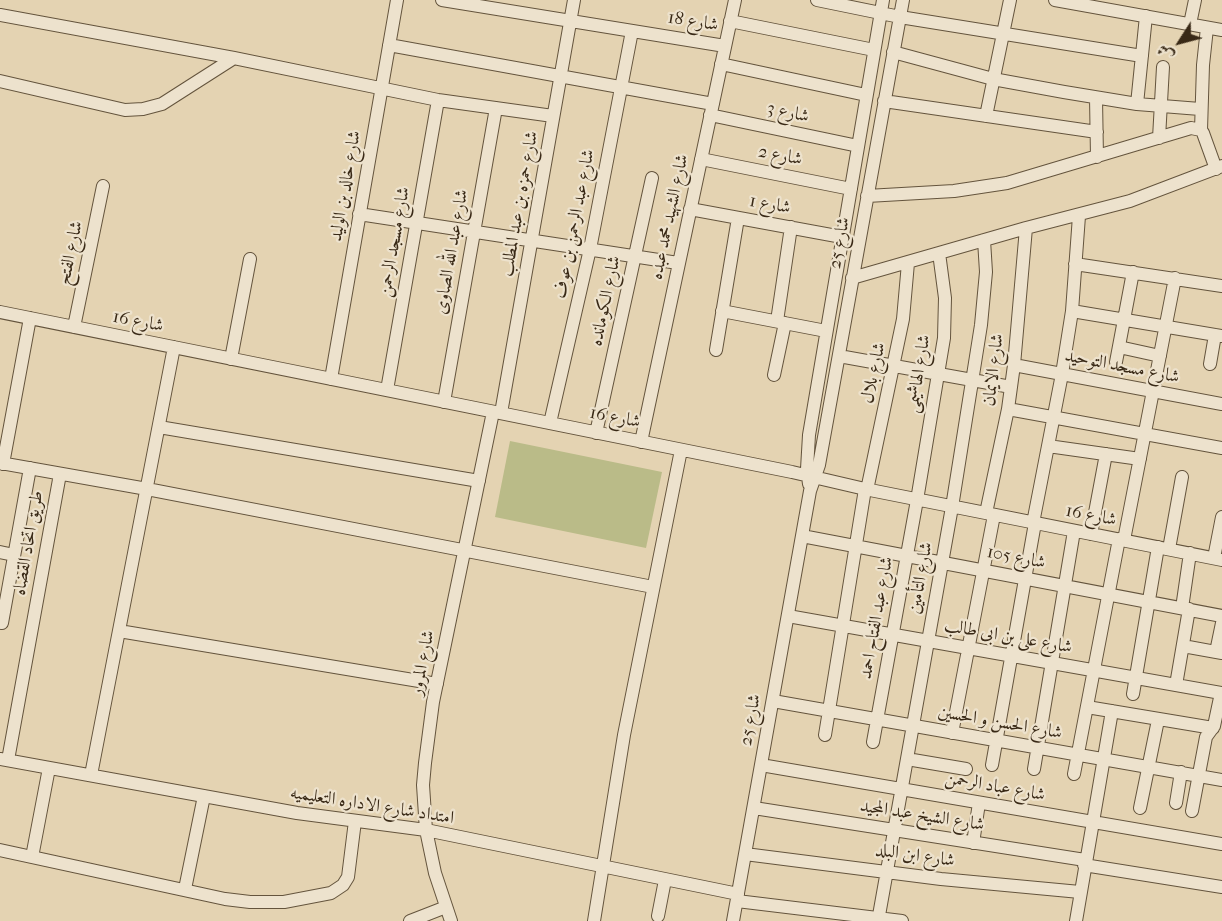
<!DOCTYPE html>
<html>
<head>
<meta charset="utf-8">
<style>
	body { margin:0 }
	#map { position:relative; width:1222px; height:921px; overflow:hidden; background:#e4d3b2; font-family:"IM FELL French Canon",Amiri,serif }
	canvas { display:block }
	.north { position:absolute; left:1150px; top:12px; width:60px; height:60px; -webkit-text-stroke:4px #ede2cd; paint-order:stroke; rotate:234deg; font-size:16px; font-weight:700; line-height:24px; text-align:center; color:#392916 }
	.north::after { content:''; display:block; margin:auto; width:21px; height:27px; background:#392916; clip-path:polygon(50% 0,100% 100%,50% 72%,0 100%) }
</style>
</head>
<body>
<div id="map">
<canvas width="1222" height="921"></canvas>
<div class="north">ش</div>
</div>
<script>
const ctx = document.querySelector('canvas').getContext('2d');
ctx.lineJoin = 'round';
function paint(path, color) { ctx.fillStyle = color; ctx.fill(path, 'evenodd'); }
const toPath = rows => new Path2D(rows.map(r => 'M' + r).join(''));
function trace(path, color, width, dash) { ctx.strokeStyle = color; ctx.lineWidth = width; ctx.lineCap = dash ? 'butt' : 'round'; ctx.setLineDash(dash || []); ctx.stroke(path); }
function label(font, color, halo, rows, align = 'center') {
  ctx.font = font + ' "IM FELL French Canon",Amiri,serif'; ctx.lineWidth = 4.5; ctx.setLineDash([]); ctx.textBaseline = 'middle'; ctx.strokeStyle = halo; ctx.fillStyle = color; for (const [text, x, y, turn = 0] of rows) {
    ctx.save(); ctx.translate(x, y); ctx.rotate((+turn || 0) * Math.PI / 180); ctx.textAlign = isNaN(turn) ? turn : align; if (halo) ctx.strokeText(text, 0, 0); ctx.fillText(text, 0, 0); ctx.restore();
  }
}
paint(toPath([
	[510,441,662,472,646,548,495,517]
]), '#babb88');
const minor = toPath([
	[442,0,725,46],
	[817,0,900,17,1142,56],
	[1055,0,1222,30],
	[0,15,234,58,438,100,553,116],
	[730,21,874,50],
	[1190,24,1195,0],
	[389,45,713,104],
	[893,52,993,79,1064,92,1137,104,1200,109],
	[721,64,866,95],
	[0,81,125,110,143,109,162,104,234,58],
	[1096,98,1097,157],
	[884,101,1097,132],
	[1137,104,1146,16],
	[710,115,858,146],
	[986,116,1010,0],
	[1201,130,1203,65,1207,28],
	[1159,138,1163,67],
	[701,159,851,189],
	[867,196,954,191,1007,183,1191,128,1201,130,1203,133,1216,169],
	[690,209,842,237],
	[359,214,678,263],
	[1075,264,1222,286],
	[852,278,1026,228,1130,201,1222,166],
	[722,311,826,331],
	[1072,311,1222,336],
	[0,312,792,472,865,489,1222,560],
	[777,321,791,227],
	[74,327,103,186],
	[1119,347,1160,356],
	[716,350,738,218],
	[839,356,1011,387],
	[231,359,250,259],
	[1116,362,1133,272],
	[1210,364,1215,335],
	[1014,365,1222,404],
	[774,375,785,323],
	[331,379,397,0],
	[387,390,438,100],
	[444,402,496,108],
	[1008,409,1222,448],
	[501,413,574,0],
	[550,423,590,249,632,31],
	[159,427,479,481],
	[596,433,652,178],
	[641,442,735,0],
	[1048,446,1140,459],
	[0,463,147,489,653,587],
	[3,464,30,318],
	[809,484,807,469,809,435,883,0],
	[867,490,903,319,908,263],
	[986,513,1008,409,1014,365,1026,228],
	[1033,523,1062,374,1072,311,1079,216],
	[1091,534,1106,454],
	[802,536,1222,616],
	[1124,540,1175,278],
	[1169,549,1182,477],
	[0,552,14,555],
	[1214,558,1222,517],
	[1182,608,1190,553],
	[788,616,1221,693,1214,726,1206,737,1192,811],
	[2,623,30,468],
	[119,631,437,684],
	[1183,646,1222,653],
	[1216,652,1222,623],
	[1176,685,1189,609],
	[1133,694,1158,547],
	[773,701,1222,780],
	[1087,707,1213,728],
	[952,733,994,515],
	[825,735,865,489],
	[873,742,917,500,944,338,945,298,939,253],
	[0,759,297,813,426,830,738,894],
	[907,759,966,769],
	[8,760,60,474],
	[761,765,1222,844],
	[992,765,1035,523],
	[1034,769,1074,531],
	[1074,774,1119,539],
	[91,775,174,347],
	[1176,803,1181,772],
	[754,808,1085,860],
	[1140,808,1158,720],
	[973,843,979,803],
	[0,850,225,899,250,902,284,902,331,893,343,885,348,877,355,821],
	[745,854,941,879,1080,892],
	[32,857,49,768],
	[1084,865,1222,887],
	[185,889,204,796],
	[737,901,902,921],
	[658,916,665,880],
	[410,921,446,907],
	[451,921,435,873,426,830,423,785,425,763,433,702,493,412],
	[594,921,624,735,681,450],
	[733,921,810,491,819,465,903,0],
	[878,921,952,507,981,325,986,272,984,240],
	[1076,921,1112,711]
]);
trace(minor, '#64543d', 14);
trace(minor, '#ede2cd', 12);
label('18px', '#392916', '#ede2cd', [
	["شارع 18",693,22,9],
	["شارع 3",788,113,12],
	["شارع 2",780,156,11],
	["شارع خالد بن الوليد",346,186,-80],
	["شارع حمزه بن عبد المطلب",520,204,-80],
	["شارع 1",770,205,10],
	["شارع الشهيد محمد عبده",670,217,-78],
	["شارع عبد الرحمن بن عوف",575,224,-79],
	["شارع مسجد الرحمن",395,242,-80],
	["شارع 25",840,243,-80],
	["شارع عبد الله الصاوى",452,252,-80],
	["شارع الفتح",71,253,-78],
	["شارع الكومانده",606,301,-78],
	["شارع 16",138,322,11],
	["شارع مسجد التوحيد",1122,367,11],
	["شارع الايمان",994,370,-83],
	["شارع بلال",874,373,-78],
	["شارع الهاشيمى",919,374,-81],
	["شارع 16",615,418,11],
	["شارع 16",1091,516,11],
	["طريق اتحاد القضاه",29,543,-80],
	["شارع 105",1016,558,11],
	["شارع التأمين",921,578,-80],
	["شارع عبد الفتاح احمد",877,618,-80],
	["شارع على بن ابى طالب",1008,637,10],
	["شارع المرور",423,663,-79],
	["شارع 25",751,720,-80],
	["شارع الحسن و الحسين",1000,723,10],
	["شارع عباد الرحمن",995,787,10],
	["امتداد شارع الاداره التعليميه",372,806,9],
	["شارع الشيخ عبد المجيد",922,816,9],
	["شارع ابن البلد",915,856,8]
]);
</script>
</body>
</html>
